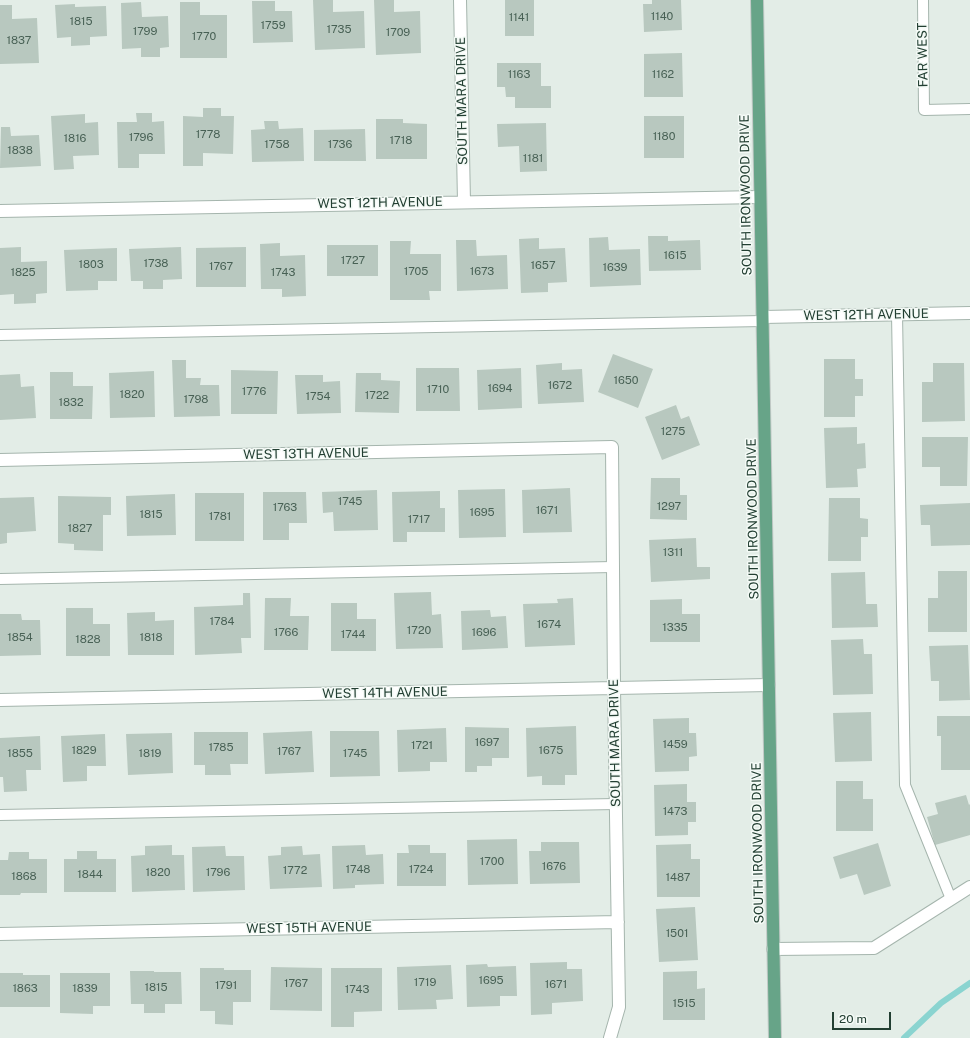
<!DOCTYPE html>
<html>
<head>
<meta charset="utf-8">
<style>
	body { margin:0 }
	#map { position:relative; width:970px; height:1038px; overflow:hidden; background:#e3ede7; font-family:"Public Sans",sans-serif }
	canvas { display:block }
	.scale { position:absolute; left:832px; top:1012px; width:59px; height:18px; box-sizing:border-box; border:2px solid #223f32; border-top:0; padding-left:5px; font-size:12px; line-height:14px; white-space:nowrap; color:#223f32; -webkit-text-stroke:3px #f4faf6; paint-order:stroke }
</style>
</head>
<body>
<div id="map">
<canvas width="970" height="1038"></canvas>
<div class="scale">20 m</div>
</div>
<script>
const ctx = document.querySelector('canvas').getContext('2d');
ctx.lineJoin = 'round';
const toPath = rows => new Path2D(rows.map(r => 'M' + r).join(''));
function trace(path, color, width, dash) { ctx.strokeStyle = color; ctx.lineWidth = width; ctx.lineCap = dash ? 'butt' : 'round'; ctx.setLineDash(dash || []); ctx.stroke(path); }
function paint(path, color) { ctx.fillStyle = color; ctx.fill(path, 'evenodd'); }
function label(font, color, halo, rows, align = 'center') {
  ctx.font = font + ' "Public Sans",sans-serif'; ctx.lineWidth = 3; ctx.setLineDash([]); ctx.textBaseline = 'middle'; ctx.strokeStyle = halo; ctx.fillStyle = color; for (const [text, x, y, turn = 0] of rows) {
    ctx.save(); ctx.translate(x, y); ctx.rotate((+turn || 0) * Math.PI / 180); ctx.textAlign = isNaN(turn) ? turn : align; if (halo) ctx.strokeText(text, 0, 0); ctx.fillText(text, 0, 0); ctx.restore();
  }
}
trace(toPath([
	[904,1038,941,1003,970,983]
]), '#8ad4d0', 6);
paint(toPath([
	[313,0,333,0,333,12,364,11,365,48,315,50],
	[374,0,394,0,394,12,420,11,421,53,376,55],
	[505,0,534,0,534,36,505,36],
	[652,0,681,0,682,30,644,32,643,4,652,4],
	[252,1,275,1,275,11,292,11,293,42,253,43],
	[141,2,142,17,168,16,169,47,160,48,160,57,141,57,141,48,122,49,121,3],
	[180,2,200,2,200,15,227,15,227,58,180,58],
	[75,4,75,7,106,6,107,36,90,37,90,45,71,46,71,37,57,38,55,5],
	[0,5,12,5,12,19,37,18,39,63,0,64],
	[682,53,683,97,644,97,644,54],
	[497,63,541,63,541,86,551,86,551,108,515,108,515,97,506,97,505,87,497,87],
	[203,108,221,108,221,116,234,116,233,154,203,153,203,166,183,166,183,116,203,117],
	[136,113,152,113,152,122,164,121,165,154,139,154,139,168,118,168,117,122,137,122],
	[85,114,85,123,98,122,99,155,73,156,74,169,54,170,51,116],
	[644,116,684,116,684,158,644,158],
	[376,119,403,119,403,123,427,124,427,159,376,159],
	[264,121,278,121,279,129,303,128,304,161,252,162,251,130,265,129],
	[546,123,547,171,520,172,519,146,498,147,497,124],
	[1,127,10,127,11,136,39,135,41,166,0,168],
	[365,129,366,161,314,161,314,130],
	[648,236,668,236,668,241,700,240,701,270,649,271],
	[608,237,609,250,640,249,641,285,590,287,589,238],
	[539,238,539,249,565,248,567,282,548,283,548,292,521,293,519,239],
	[456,240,476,240,477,256,507,255,508,289,457,291],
	[390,241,411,241,410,254,441,254,441,291,429,291,430,300,390,300],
	[280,243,280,256,305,255,306,296,282,297,282,289,261,289,260,244],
	[327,245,378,245,378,276,327,276],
	[21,247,21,262,47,261,47,293,36,294,36,303,14,304,14,294,0,295,0,248],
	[181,247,182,279,163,280,163,289,143,289,143,281,131,281,129,249],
	[246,247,246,287,196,287,196,248],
	[117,248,117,281,98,281,98,290,66,291,64,250],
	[613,354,653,369,638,408,598,392],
	[824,359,855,359,855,379,863,379,863,396,855,396,855,417,824,417],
	[172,360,186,360,186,378,201,378,200,385,219,385,220,416,174,417],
	[562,363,562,370,582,369,584,402,538,404,536,365],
	[933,363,964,363,965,421,922,422,922,382,933,382],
	[416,368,459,368,460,411,416,411],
	[521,368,522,408,478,410,477,370],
	[231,370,278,371,277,414,231,414],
	[154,371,155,417,110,418,109,373],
	[50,372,73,372,73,386,93,386,92,419,50,419],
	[356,373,381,373,381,380,400,381,399,413,355,412],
	[20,374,21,387,34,386,36,418,0,420,0,375],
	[295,375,323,375,323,382,340,381,341,413,297,414],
	[676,405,681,419,689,416,700,445,662,460,645,417],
	[857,427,857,444,865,443,866,468,857,469,858,487,826,488,824,428],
	[922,437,968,437,967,486,940,486,940,467,922,467],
	[651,478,680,478,680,495,687,495,687,520,650,519],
	[570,488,572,532,523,533,522,490],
	[505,489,506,537,459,538,458,490],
	[377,490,378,530,334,531,333,512,323,513,322,492],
	[440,491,440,508,445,508,445,532,407,532,407,542,393,542,392,492],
	[263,492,306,492,307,523,289,523,289,540,263,540],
	[195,493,244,493,244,541,195,541],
	[175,494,176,535,127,536,126,496],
	[58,496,111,497,111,515,103,515,103,551,74,550,74,544,58,543],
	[34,497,36,531,7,533,7,543,0,544,0,498],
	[829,498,860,498,860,518,868,519,868,537,861,537,861,561,828,561],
	[970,503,970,545,931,546,930,525,921,525,920,505],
	[696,538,697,567,710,567,710,579,651,582,649,540],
	[938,571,967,571,967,632,928,632,928,598,938,598],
	[865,572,866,604,877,604,878,627,832,628,831,573],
	[431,592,432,615,441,614,443,648,396,649,394,593],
	[243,593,250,593,251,638,241,638,242,653,195,655,194,607,243,605],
	[265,598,291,598,290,616,309,616,308,650,264,650],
	[573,598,575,645,525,647,523,604,558,603,557,599],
	[682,599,682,614,700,614,700,642,650,642,650,600],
	[331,603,357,603,357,619,376,619,376,651,331,651],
	[66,608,93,608,93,624,110,624,110,656,66,656],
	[490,610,491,617,506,616,508,648,462,650,461,611],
	[155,612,155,621,174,620,174,655,128,655,127,613],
	[0,614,21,614,22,620,40,620,41,655,0,656],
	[863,639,864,654,872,654,873,694,833,695,831,640],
	[968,645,970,700,939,701,939,681,931,681,929,646],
	[871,712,872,761,835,762,833,713],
	[937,716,970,716,970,770,941,770,941,736,937,736],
	[689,718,689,733,696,733,697,756,689,757,689,771,655,772,653,719],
	[576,726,577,775,565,775,565,785,542,785,542,776,527,777,526,728],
	[465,727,509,728,509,758,492,758,492,766,477,766,477,772,465,772],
	[446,728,447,762,430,762,430,771,398,772,397,730],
	[312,731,314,772,265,774,263,733],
	[330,731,379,731,380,776,330,777],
	[194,732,248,732,248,764,230,764,231,775,205,775,205,765,194,765],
	[172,733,173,773,128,775,126,734],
	[105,734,106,766,87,766,87,781,63,782,61,736],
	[40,736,41,770,26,770,27,791,4,792,3,777,0,777,0,738],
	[836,781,863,781,863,799,873,799,873,831,836,831],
	[687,784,687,802,696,802,696,822,688,822,688,835,655,836,654,785],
	[966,795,969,805,970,804,970,835,935,845,927,817,938,814,935,803],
	[517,839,518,884,468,885,467,840],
	[541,842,579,842,580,883,530,884,529,851,541,851],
	[878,843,891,886,864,895,857,874,840,879,833,857],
	[691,844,691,859,700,859,700,897,657,897,656,845],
	[172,845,172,855,184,855,185,890,132,892,131,856,145,855,145,846],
	[365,845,366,855,383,854,384,884,355,885,355,888,333,889,332,846],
	[408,845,430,845,430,853,446,853,446,886,397,886,397,853,409,853],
	[225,846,226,856,244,856,245,890,193,892,192,847],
	[302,846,303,855,320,854,322,887,270,889,268,856,281,855,281,847],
	[77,851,97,851,97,859,116,859,116,892,64,892,64,859,77,859],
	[9,852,29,852,29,859,47,859,47,893,21,893,20,895,0,895,0,860,8,860],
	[695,907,698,960,659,962,656,909],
	[567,962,567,969,582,969,583,1001,552,1003,552,1014,531,1015,530,963],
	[487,964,488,967,516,966,517,996,500,996,500,1006,467,1007,466,965],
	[451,965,453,999,436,1000,437,1009,398,1010,397,967],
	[271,967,322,968,322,1011,270,1010],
	[200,968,224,968,224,970,251,970,251,1002,233,1002,233,1025,215,1024,215,1011,200,1011],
	[331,968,382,968,382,1011,354,1012,354,1027,331,1027],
	[130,971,154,971,154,972,181,972,182,1004,165,1004,165,1013,144,1013,144,1004,131,1004],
	[697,971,697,989,705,988,705,1020,663,1020,663,972],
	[0,973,23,973,23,975,50,975,50,1007,0,1007],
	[60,973,110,973,110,1006,93,1006,93,1014,60,1013]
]), '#b8c8bf');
const lane = toPath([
	[923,0,924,110,970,109],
	[897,314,905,785,951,899],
	[0,335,763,321],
	[0,579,613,567],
	[0,815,616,804]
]);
const street = toPath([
	[460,0,464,202],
	[0,211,760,197],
	[763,317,970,313],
	[0,460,612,447,614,688,619,1007,610,1038],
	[0,700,769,685],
	[0,934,618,922],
	[773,949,874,948,970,887]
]);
const primary = toPath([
	[757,0,775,1038]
]);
trace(lane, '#a5b5ad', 12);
trace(street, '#a5b5ad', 14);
trace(primary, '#c1c9c6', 14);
trace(lane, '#fff', 10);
trace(street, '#fff', 12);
trace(primary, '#67a488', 12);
label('11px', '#486155', null, [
	["1140",662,17],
	["1141",519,18],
	["1815",81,22],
	["1759",273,26],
	["1735",339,30],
	["1799",145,32],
	["1709",398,33],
	["1770",204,37],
	["1837",19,41],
	["1163",519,75],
	["1162",663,75],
	["1778",208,135],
	["1180",664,137],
	["1796",141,138],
	["1816",75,139],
	["1718",401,141],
	["1758",277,145],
	["1736",340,145],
	["1838",20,151],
	["1181",533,159],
	["1615",675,256],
	["1727",353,261],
	["1738",156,264],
	["1803",91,265],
	["1657",543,266],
	["1767",221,267],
	["1639",615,268],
	["1705",416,272],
	["1673",482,272],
	["1825",23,273],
	["1743",283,273],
	["1650",626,381],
	["1672",560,386],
	["1694",500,389],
	["1710",438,390],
	["1776",254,392],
	["1820",132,395],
	["1722",377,396],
	["1754",318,397],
	["1798",196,400],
	["1832",71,403],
	["1275",673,432],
	["1745",350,502],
	["1297",669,507],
	["1763",285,508],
	["1671",547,511],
	["1695",482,513],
	["1815",151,515],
	["1781",220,517],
	["1717",419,520],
	["1827",80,529],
	["1311",673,553],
	["1784",222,622],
	["1674",549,625],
	["1335",675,628],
	["1720",419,631],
	["1766",286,633],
	["1696",484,633],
	["1744",353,635],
	["1854",20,638],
	["1818",151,638],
	["1828",88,640],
	["1697",487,743],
	["1459",675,745],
	["1721",422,746],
	["1785",221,748],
	["1829",84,751],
	["1675",551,751],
	["1767",289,752],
	["1855",20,754],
	["1819",150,754],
	["1745",355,754],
	["1473",675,812],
	["1700",492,862],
	["1676",554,867],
	["1748",358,870],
	["1724",421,870],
	["1772",295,871],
	["1820",158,873],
	["1796",218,873],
	["1844",90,875],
	["1868",24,877],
	["1487",678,878],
	["1501",677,934],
	["1695",491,981],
	["1719",425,983],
	["1767",296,984],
	["1671",556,985],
	["1791",226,986],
	["1815",156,988],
	["1863",25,989],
	["1839",85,989],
	["1743",357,990],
	["1515",684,1004]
]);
label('13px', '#223f32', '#f4faf6', [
	["FAR WEST",923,55,-91],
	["SOUTH MARA DRIVE",462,101,-91],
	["SOUTH IRONWOOD DRIVE",746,195,-91],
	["WEST 12TH AVENUE",380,203,-1],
	["WEST 12TH AVENUE",866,315,-1],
	["WEST 13TH AVENUE",306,454,-1],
	["SOUTH IRONWOOD DRIVE",753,519,-91],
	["WEST 14TH AVENUE",385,693,-1],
	["SOUTH MARA DRIVE",615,743,-91],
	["SOUTH IRONWOOD DRIVE",758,843,-91],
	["WEST 15TH AVENUE",309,928,-1]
]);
</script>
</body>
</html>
